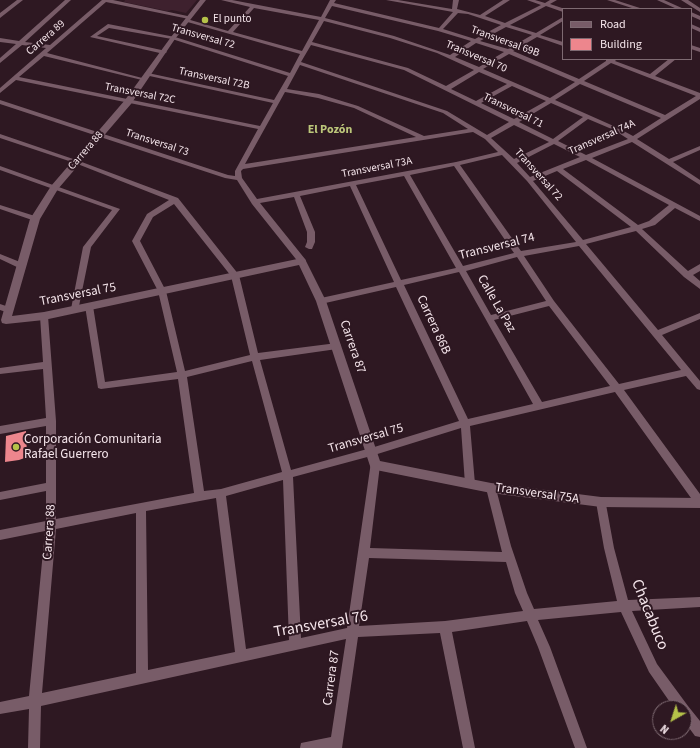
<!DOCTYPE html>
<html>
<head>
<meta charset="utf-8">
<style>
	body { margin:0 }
	#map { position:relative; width:700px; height:748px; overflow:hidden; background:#2e1822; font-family:"Source Sans 3",sans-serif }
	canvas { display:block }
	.legend { position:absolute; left:562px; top:8px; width:130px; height:52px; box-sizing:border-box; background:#2e1822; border:1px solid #7e6a72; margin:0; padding:5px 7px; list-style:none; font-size:12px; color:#f5e5eb }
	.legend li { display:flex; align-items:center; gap:8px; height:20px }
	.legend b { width:20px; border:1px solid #7e6a72 }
	.north { position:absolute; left:652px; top:700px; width:40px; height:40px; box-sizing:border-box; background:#2e1822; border:1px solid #7e6a72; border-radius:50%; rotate:219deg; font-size:11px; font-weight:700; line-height:16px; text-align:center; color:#f5e5eb }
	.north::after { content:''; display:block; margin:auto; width:14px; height:18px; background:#b5c249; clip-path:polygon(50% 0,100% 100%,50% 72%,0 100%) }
</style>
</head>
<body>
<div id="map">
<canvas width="700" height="748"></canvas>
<ul class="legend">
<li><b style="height:5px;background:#785c68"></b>Road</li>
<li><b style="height:11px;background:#ed868d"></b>Building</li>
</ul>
<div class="north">N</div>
</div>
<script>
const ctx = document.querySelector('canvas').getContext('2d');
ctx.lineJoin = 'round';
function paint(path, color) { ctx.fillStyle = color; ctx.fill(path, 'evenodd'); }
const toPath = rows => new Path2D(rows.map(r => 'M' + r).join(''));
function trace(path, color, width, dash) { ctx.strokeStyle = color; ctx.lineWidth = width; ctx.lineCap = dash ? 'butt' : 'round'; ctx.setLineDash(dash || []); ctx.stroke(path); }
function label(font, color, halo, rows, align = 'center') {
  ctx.font = font + ' "Source Sans 3",sans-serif'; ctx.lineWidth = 4; ctx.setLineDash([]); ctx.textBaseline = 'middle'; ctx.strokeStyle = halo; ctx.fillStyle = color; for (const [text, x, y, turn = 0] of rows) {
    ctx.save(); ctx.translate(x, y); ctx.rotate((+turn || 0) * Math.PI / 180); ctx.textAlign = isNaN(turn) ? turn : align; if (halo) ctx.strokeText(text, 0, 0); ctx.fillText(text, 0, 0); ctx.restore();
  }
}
paint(toPath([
	[125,0,197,0,186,13,172,10,167,11,124,2]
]), '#3e212e');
paint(toPath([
	[26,431,27,457,19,460,5,462,6,436]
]), '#ed868d');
paint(toPath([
	[17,0,23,0,0,18,0,13,17,0],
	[65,0,71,0,25,42,50,45,102,0,113,0,192,17,189,19,106,2,47,53,146,79,146,81,44,56,19,77,260,126,273,103,145,75,148,73,274,100,288,76,172,39,109,28,97,36,166,51,167,52,164,54,90,37,108,24,175,37,290,73,300,54,184,21,187,19,228,31,250,7,221,0,232,0,321,17,330,0,336,0,334,3,439,28,453,12,386,0,398,0,452,9,453,0,459,0,457,9,480,15,503,0,510,0,485,16,505,23,541,5,527,0,535,0,545,3,550,0,557,0,550,4,565,9,563,9,563,12,546,6,510,25,536,33,563,17,563,21,540,35,563,42,563,46,537,37,513,51,579,79,606,61,606,59,617,59,615,61,650,74,669,59,676,59,655,76,700,93,700,99,637,139,669,159,700,146,700,150,673,162,700,180,700,185,632,142,592,158,700,216,700,221,675,208,655,225,642,229,688,271,700,264,700,271,693,275,700,281,700,289,684,277,636,231,586,244,658,330,700,313,700,319,662,335,700,381,700,390,697,389,686,376,624,390,700,494,700,506,696,505,615,392,470,426,475,484,474,487,470,488,466,487,465,484,461,428,371,456,293,477,301,638,347,628,371,462,375,461,379,462,380,465,370,548,502,552,486,488,487,485,491,484,495,485,511,546,527,593,534,609,617,601,604,548,596,502,597,499,601,498,605,499,614,548,628,600,700,597,700,607,632,611,657,664,688,706,700,721,700,737,695,736,684,721,684,708,674,708,649,672,621,612,538,620,550,647,587,748,575,748,538,647,527,621,452,632,475,748,463,748,440,633,358,637,342,748,300,748,301,743,331,737,346,639,41,706,40,748,28,748,29,709,0,714,0,702,29,696,45,531,0,540,0,530,46,521,46,491,0,500,0,492,46,483,46,426,0,434,0,426,46,418,43,369,0,374,0,368,43,362,40,316,41,314,44,313,48,316,56,421,56,519,194,493,178,379,101,389,98,388,85,306,89,303,93,306,105,382,177,372,158,291,132,241,147,214,169,200,75,163,0,138,0,134,79,161,178,198,239,275,258,353,337,343,340,344,341,346,337,349,260,360,291,470,371,448,459,421,396,287,321,304,317,301,321,298,394,282,350,186,300,196,315,232,315,242,312,249,309,249,305,247,307,242,307,232,294,197,260,203,305,259,306,261,305,263,302,264,299,263,252,204,237,180,225,178,0,104,0,100,228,175,235,176,235,171,258,129,16,80,0,93,0,88,46,48,22,45,0,63,0,58,16,44,0,42,0,38,19,41,65,0],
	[332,6,438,31,471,41,450,55,394,36,325,18,332,6],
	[254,8,319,20,302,51,233,32,254,8],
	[458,13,468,14,501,25,475,39,443,29,458,13],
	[324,21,390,38,437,53,474,70,446,86,408,68,312,42,324,21],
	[506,27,532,35,508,49,480,41,506,27],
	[476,43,504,52,479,67,455,57,476,43],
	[311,45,404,70,509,122,487,135,447,111,301,62,311,45],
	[509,54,575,82,550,98,483,69,509,54],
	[611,63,696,96,665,115,584,81,611,63],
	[300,65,443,113,468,129,424,136,358,106,319,94,287,89,300,65],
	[479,72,507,84,476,101,451,89,479,72],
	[580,84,661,118,633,136,618,128,555,100,580,84],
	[512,86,546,101,514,119,481,103,512,86],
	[285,92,318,98,354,108,416,137,245,164,285,92],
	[551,103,583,117,553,139,519,122,551,103],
	[588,119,614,130,628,139,586,155,558,141,588,119],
	[514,125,549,142,514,159,491,138,514,125],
	[473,132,485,139,498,152,456,162,257,199,242,178,241,171,243,169,473,132],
	[554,144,580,157,530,177,517,163,554,144],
	[502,155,527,181,576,242,521,251,460,165,502,155],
	[586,160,669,205,649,221,638,225,563,169,586,160],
	[454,166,514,253,463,266,410,175,454,166],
	[557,171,631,227,583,240,533,181,557,171],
	[404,176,456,268,401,280,356,185,404,176],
	[174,204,231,276,250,355,185,371,166,291,140,241,153,217,174,204],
	[579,246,653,336,681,370,619,384,554,301,524,256,579,246],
	[517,257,546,301,491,315,466,271,517,257],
	[459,272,485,318,533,404,468,419,404,285,459,272],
	[549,306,610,386,542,402,494,320,549,306],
	[252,361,282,472,221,489,204,491,187,377,252,361],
	[283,480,289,640,246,649,226,496,283,480],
	[216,498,235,652,148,670,146,511,216,498],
	[136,513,136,673,42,693,56,529,136,513],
	[369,558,506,562,515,593,523,611,445,621,359,626,369,558],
	[607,0,615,0,643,9,635,9,607,0],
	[657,0,664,0,684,9,677,9,657,0],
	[681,0,688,0,700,8,700,12,681,0],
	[691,12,700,16,700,20,691,16,691,12],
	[691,24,700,28,700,32,691,28,691,24],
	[691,45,700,48,700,52,691,49,691,45],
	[0,166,120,209,91,247,78,311,75,312,71,309,83,247,112,210,0,170,0,166],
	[0,205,38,217,39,219,35,221,0,209,0,205],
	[0,254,25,264,26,266,25,268,19,268,0,259,0,254],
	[0,304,12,308,13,310,9,313,0,310,0,304]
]), '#785c68');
paint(toPath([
	[200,0,206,0,175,39,131,104,58,189,40,219,12,316,44,312,302,258,305,259,326,301,380,461,491,483,601,497,700,498,700,508,601,507,491,493,371,469,316,301,299,265,44,320,6,324,2,323,1,320,30,219,51,186,125,100,171,37,200,0]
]), '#785c68');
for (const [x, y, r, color] of [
	[205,20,4,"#b5c249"],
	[16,447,4,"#b5c249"]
]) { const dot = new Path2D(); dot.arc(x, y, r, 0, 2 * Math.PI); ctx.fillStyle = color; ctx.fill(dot); trace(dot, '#2e1822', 1.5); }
label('11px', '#f5e5eb', '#2e1822', [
	["El punto",213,20]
], 'left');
label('11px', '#f5e5eb', '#2e1822', [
	["Transversal 72",203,37,16],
	["Carrera 89",46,38,-41],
	["Transversal 69B",505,42,20],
	["Transversal 70",476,57,23],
	["Transversal 72B",214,79,12],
	["Transversal 72C",140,94,11],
	["Transversal 71",513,111,26],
	["Transversal 74A",602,138,-24],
	["Transversal 73",157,143,18],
	["Carrera 88",86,151,-49],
	["Transversal 73A",377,168,-11],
	["Transversal 72",538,175,48]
]);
label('bold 12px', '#bcc67a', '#2e1822', [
	["El Pozón",330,130]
]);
label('13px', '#f5e5eb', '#2e1822', [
	["Transversal 74",497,247,-14],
	["Transversal 75",78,295,-11],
	["Calle La Paz",496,304,60],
	["Carrera 86B",433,325,65],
	["Carrera 87",352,347,71],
	["Transversal 75",366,439,-16],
	["Transversal 75A",537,494,8],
	["Carrera 88",50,532,-86],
	["Carrera 87",332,678,-82]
]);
label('13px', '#f5e5eb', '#2e1822', [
	["Corporación Comunitaria",24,440],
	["Rafael Guerrero",24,455]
], 'left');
label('16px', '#f5e5eb', '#2e1822', [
	["Chacabuco",649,615,68],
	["Transversal 76",321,625,-10]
]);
</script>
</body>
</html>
